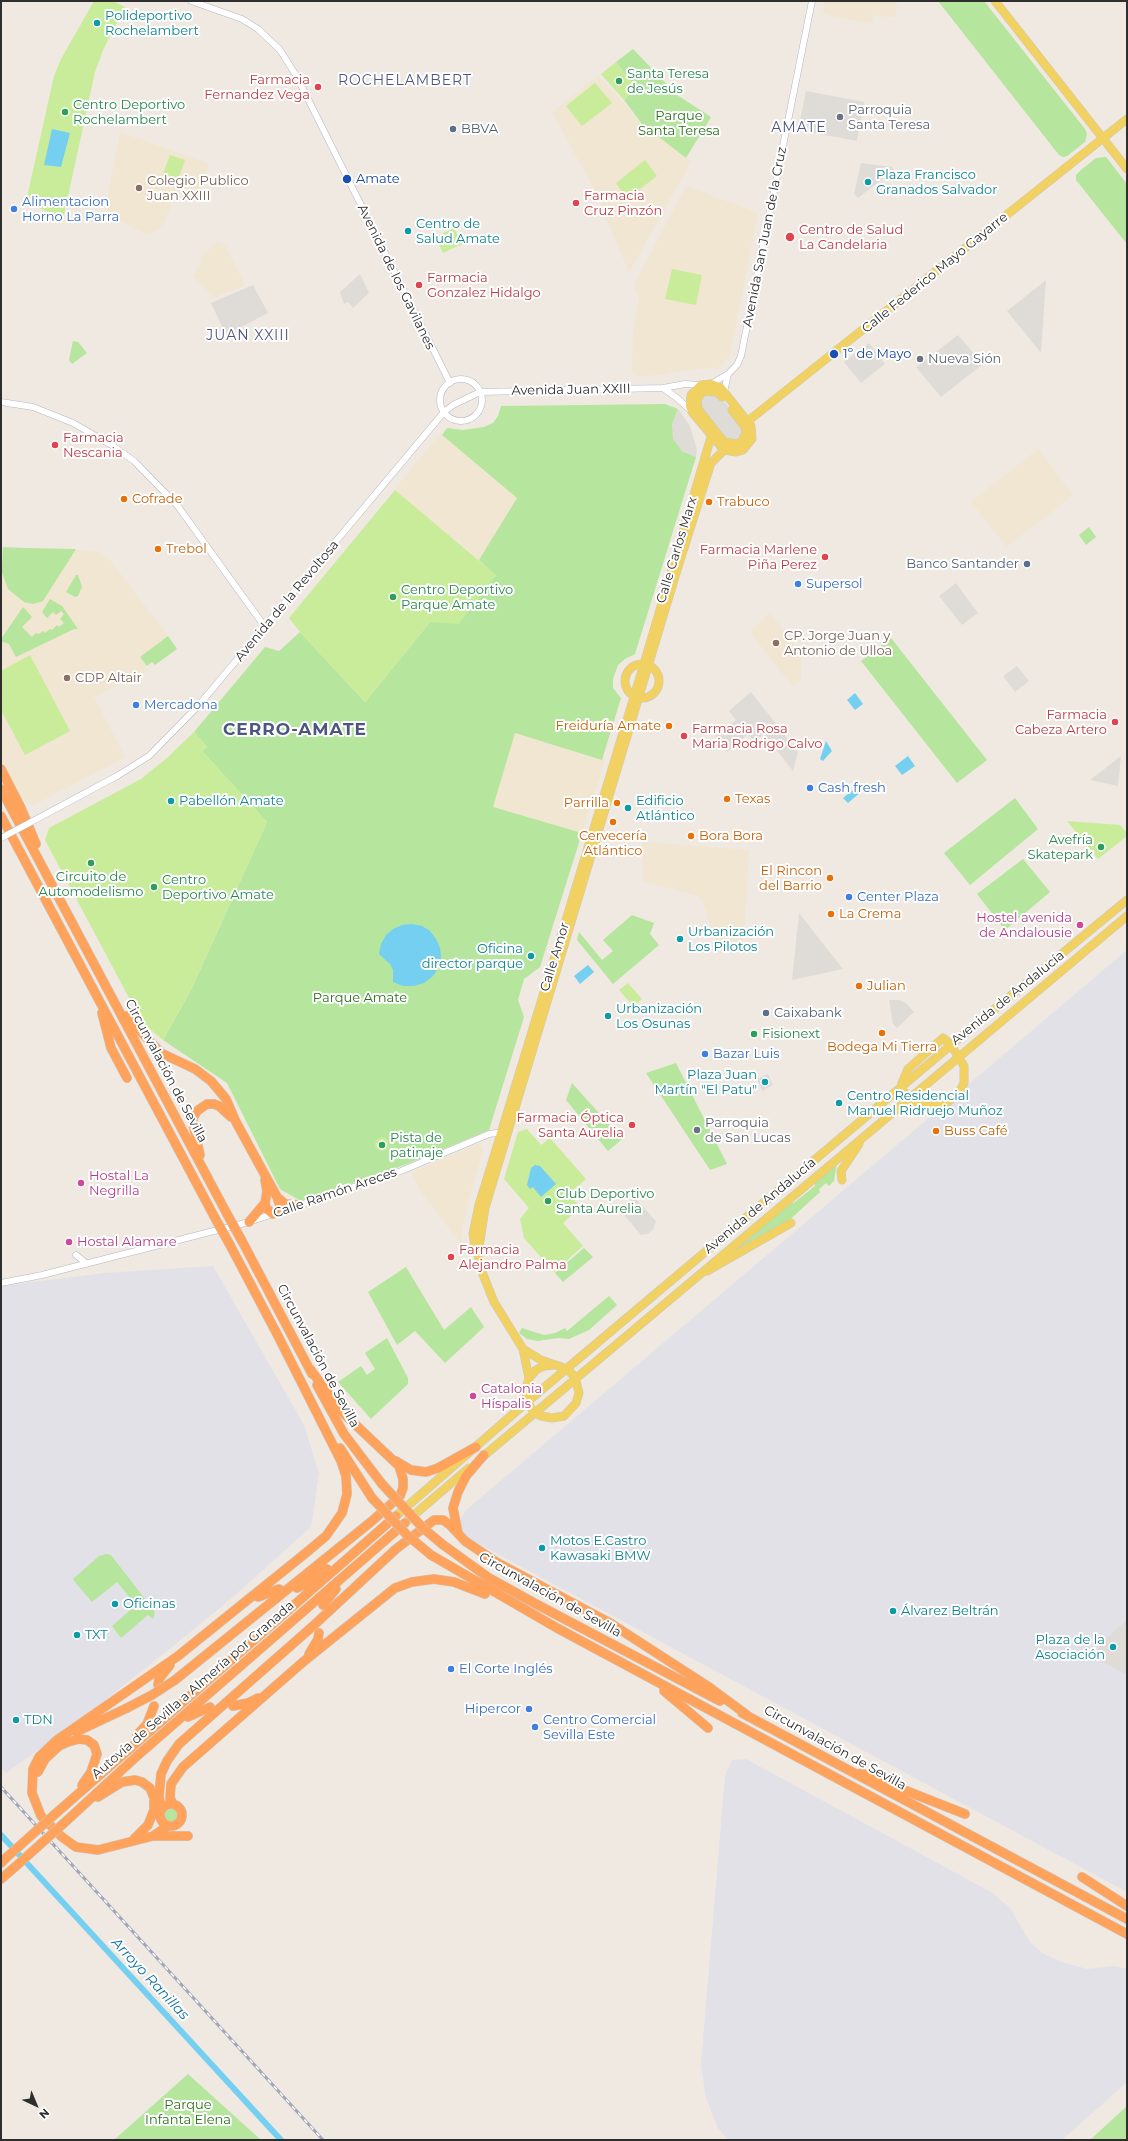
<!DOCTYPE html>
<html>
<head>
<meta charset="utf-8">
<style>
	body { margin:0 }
	#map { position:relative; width:1128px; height:2141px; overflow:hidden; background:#efe9e1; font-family:Montserrat,sans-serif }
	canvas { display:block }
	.frame { position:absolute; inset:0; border:2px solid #2e2e2e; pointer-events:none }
	.north { position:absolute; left:16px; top:2085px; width:40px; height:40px; -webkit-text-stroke:3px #fff; paint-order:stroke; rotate:136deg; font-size:11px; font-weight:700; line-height:16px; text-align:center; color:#2e2e2e }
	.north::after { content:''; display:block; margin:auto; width:14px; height:18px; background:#2e2e2e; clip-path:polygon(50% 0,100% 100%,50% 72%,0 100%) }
</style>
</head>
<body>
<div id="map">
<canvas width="1128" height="2141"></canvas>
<div class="frame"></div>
<div class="north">N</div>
</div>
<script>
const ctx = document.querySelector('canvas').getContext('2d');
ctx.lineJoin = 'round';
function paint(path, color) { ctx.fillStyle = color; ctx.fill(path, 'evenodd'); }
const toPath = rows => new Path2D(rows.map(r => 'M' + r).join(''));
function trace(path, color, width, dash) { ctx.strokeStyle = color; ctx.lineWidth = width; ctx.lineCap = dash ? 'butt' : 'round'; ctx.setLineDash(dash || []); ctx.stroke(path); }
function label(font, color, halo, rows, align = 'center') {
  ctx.font = font + ' Montserrat,sans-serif'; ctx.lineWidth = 4; ctx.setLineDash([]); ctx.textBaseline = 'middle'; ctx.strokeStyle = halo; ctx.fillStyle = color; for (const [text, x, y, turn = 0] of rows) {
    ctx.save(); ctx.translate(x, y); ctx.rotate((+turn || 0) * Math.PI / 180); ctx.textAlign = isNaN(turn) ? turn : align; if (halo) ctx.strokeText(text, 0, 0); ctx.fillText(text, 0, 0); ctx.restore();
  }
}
paint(toPath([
	[1127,950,1127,1892,466,1537,460,1525,461,1518,465,1511],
	[213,1266,304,1425,319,1473,311,1527,233,1597,172,1647,80,1720,6,1773,1,1768,1,1286,105,1273],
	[746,1759,991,1892,1010,1908,1030,1942,1042,1953,1062,1962,1087,1969,1114,1966,1127,1969,1127,2082,1062,2140,728,2140,718,2128,706,2098,701,2065,725,1775,732,1760]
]), '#e3e1e8');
paint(toPath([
	[825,1,897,1,895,18,873,15,872,24,823,14],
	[598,75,642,124,691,162,629,272,593,187,552,112],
	[120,132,209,164,197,198,177,192,188,159,163,226,149,235,135,229,105,211],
	[686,186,758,213,730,355,720,367,667,373,664,375,635,376,632,372,633,331,639,299,634,285],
	[217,242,225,245,245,285,213,298,193,276,197,272,195,270,202,262,200,258],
	[440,434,517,498,479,560,394,490],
	[1038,449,1073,495,1007,547,971,502],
	[1,547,97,551,110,560,168,636,140,657,149,670,94,697,125,757,34,805,22,800,1,759],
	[770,613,801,653,801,680,792,686,750,632],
	[515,733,605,760,582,833,493,807],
	[642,842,749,850,743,949,738,952,716,943,703,902,698,896,643,881],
	[479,1143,483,1150,469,1199,462,1229,462,1245,421,1192,411,1173]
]), '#f0e6d1');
paint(toPath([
	[938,1,984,1,1085,129,1087,134,1085,142,1067,156,1063,157,1059,155],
	[633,49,677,95,711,117,686,158,642,124,624,100,636,88,616,62],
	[1106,157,1127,184,1127,244,1076,180,1076,175,1081,170,1096,158],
	[73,341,78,342,87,353,72,364,69,360],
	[665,404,678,409,672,425,682,451,696,457,635,654,625,659,618,665,613,679,613,688,621,698,602,760,515,733,493,807,582,833,540,967,524,979,518,1000,524,1017,489,1130,407,1164,301,1201,280,1189,227,1083,163,1040,191,990,267,822,202,751,207,747,194,732,265,647,279,651,300,632,365,702,430,622,496,576,479,560,517,498,442,435,447,428,463,430,484,427,493,423,498,416,501,406],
	[1089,527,1096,537,1086,545,1079,535],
	[3,547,25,548,76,549,43,601,33,604,24,602,8,589,2,572],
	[76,575,78,575,82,587,78,596,75,597,66,592],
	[50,599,62,606,78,629,74,629,16,657,9,644,1,641,1,639,23,607,32,617,22,627,32,637,36,633,39,634,43,631,45,633,50,629,52,630,57,625,59,627,64,623,60,619,64,614,61,611,56,615,53,612,47,618,42,612],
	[168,636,177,649,155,665,152,662,147,666,140,657],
	[891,638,987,760,957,783,861,661],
	[1015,798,1038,829,970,885,944,853],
	[1023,859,1050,892,1005,930,977,894],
	[632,915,654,923,650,934,659,945,613,984,577,940,579,932,602,960,613,951,603,940],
	[676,1063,727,1164,710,1170,646,1073],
	[572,1083,622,1139,608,1151,566,1100],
	[837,1162,834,1181,829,1186,826,1183,819,1189,820,1192,784,1225,716,1263,783,1207,795,1202,815,1186,814,1180],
	[584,1248,593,1257,563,1282,555,1273],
	[406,1267,444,1330,471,1307,484,1327,445,1363,415,1331,397,1345,368,1292],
	[609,1296,617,1305,589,1330,569,1339,558,1338,538,1341,527,1339,519,1333,522,1328,544,1335,555,1333,565,1328,567,1331],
	[387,1338,408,1378,408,1384,371,1419,338,1382,361,1366,367,1375,375,1369,365,1353],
	[106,1554,111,1555,155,1612,153,1619,148,1615,121,1638,112,1626,136,1605,117,1582,92,1602,74,1581,73,1579,99,1556],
	'163 1815a8 8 0 1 1 16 0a8 8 0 1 1-16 0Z',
	[188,2074,261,2140,114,2140],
	[1127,2106,1127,2140,1090,2140]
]), '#b6e59e');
paint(toPath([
	[94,1,113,1,125,7,103,50,95,72,63,219,26,202,54,76,61,59],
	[616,62,636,88,624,100,601,74],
	[595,83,612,103,582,126,566,106],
	[170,155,185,160,175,188,160,182],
	[645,160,657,176,627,199,616,183],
	[454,228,462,244,443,253,435,237],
	[672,269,702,275,696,305,665,299],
	[395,490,496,575,459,624,430,622,365,702,300,632,289,618],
	[30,655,70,731,25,755,1,710,1,671],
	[194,732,207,747,202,751,267,822,191,990,163,1040,146,1026,136,1011,45,840,49,828,141,779,167,758],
	[1067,821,1120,825,1127,833,1127,836,1098,859],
	[628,983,642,999,633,1006,619,990],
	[527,1129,541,1145,550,1138,586,1179,569,1194,580,1207,563,1223,583,1246,554,1272,524,1238,520,1219,529,1208,504,1179,518,1132],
	'375 1144a7 7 0 1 1 14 0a7 7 0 1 1-14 0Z'
]), '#c9ec9a');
paint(toPath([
	[806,91,864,102,857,141,798,130],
	[861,163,892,167,894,170,858,198,854,194],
	[360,274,369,293,353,308,348,302,344,304,340,292],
	[1046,280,1041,353,1007,311],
	[253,285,268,313,226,335,211,303],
	[958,335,983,364,941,397,916,367],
	[869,343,885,364,861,383,844,362],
	[717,392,745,427,745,437,730,444,697,408,699,395],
	[678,409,690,426,697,450,696,457,682,451,673,439,672,425],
	[956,583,978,613,962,625,939,596],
	[1017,666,1029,681,1015,692,1003,676],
	[751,692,798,752,793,771,764,734,754,742,748,734,727,752,715,736,736,720,729,711],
	[1121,756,1118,786,1090,780],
	[799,913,843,969,792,980],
	[889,1000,899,1000,906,1003,914,1012,897,1028,893,1024],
	[768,1074,773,1085,762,1091,757,1079],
	[634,1197,656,1221,653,1230,648,1234,641,1235,620,1210],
	[1127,1620,1127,1675,1103,1662,1098,1649,1101,1643]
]), '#dfdcd8');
paint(toPath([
	[52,129,70,133,61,167,44,165],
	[855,693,863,704,855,710,847,700],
	[826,741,832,751,823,761,820,759],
	[908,756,915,766,902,775,895,766],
	[857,787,861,792,848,803,843,798],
	[412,924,422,926,430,931,436,939,440,948,441,957,439,967,433,976,424,983,414,986,403,986,393,982,393,970,390,964,379,954,381,944,386,935,393,929,402,925],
	[588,965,594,972,580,984,574,976],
	[535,1165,540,1166,556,1184,541,1197,533,1187,530,1189,527,1185,531,1168]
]), '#75cff0');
trace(toPath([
	[1,1835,281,2140]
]), '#75cff0', 6);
const minor = toPath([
	[191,1,242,19,258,29,280,50,297,77,450,383],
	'440 400a21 21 0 1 1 42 0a21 21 0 1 1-42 0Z',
	[711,384,728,374,737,365,741,356,812,1],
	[663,388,677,398,692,412],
	[724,392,728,374],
	[1,402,33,407,73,423,113,446,134,461,177,505,265,627],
	[117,776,149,756,199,705,444,412,453,405,480,392,663,388,685,384,701,385],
	[76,1255,86,1263],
	[1,1283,42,1275,249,1222,401,1171,489,1134,504,1132]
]);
const major = toPath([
	[995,1,1127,169],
	[711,384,721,388,751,426,752,439,743,450,736,452,724,450,692,412,690,406,691,395,701,385,711,384],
	[722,397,717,392,703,391,697,400,698,409,724,442,737,444,742,441,746,433,745,427,732,410],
	[748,421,1127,119],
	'625 681a17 17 0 1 1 34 0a17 17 0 1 1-34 0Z',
	[943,1038,951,1045,964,1066,964,1083,959,1093,943,1106,930,1106,919,1104,909,1098,901,1088,902,1083,908,1069,943,1038],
	[842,1180,841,1171,859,1144],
	[477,1250,479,1247,485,1208,677,570,711,463,724,450],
	[707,1271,791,1223],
	[523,1349,541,1360,567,1369,575,1377,579,1393,576,1403,564,1416,552,1418,541,1416,534,1412,527,1402,526,1389,529,1378,536,1370,544,1366,554,1365],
	[529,1378,523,1349,494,1302,482,1272,477,1250,475,1247,473,1234,479,1205,495,1153,644,664,711,437],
	[480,1459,1127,916],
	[396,1516,527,1402,951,1045,1127,900],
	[408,1520,469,1468]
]);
const highway = toPath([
	[1,769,21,808,36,844],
	[1,789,227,1214],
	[1,816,215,1218],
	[102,1013,111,1048,127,1078],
	[126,1016,161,1053,195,1069,211,1081,226,1099,236,1122,277,1197,285,1204,300,1205],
	[200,1155,193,1124,193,1118,197,1111,207,1104,214,1104,219,1106,231,1117],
	[277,1197,280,1206,278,1212],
	[265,1203,266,1208,273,1214],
	[249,1222,265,1203,267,1191,265,1180],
	[242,1241,312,1374],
	[230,1245,278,1336],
	[317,1385,344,1434,382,1484],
	[340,1448,372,1498],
	[396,1461,411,1470,426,1472,438,1468,476,1447],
	[458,1533,453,1508,458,1492,466,1476,484,1455],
	[442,1544,489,1578,536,1604,720,1701],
	[431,1555,557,1628,1127,1934],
	[297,1588,308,1583,327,1569],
	[258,1597,279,1589],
	[323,1605,336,1589],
	[309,1654,318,1639,319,1633],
	[175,1680,372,1521,400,1496,403,1488,403,1479,399,1466,341,1411,310,1369],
	[158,1685,159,1679,170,1665],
	[664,1691,708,1728],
	[233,1706,248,1703,258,1698],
	[742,1713,1127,1919],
	[188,1717,210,1707],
	[76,1732,127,1708],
	[137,1735,147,1724,154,1706],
	[38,1772,45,1759,59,1746,68,1742,79,1739,87,1740,94,1745,97,1754,91,1772,82,1785],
	[861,1773,965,1814],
	[98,1797,122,1782,135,1780,142,1782,150,1788,157,1805],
	'160 1815a11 11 0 1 1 22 0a11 11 0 1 1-22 0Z',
	[173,1804,170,1798,171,1784,183,1767,303,1662,395,1588,412,1582,434,1579,454,1582,485,1594],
	[161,1809,159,1796,161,1774,167,1761,179,1744,313,1626,396,1549,434,1520,443,1520,450,1525,465,1541,496,1562,610,1623,709,1687,747,1715],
	[54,1815,396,1516],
	[63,1824,137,1756,405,1523],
	[168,1826,153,1836,98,1850,76,1847,62,1837,41,1816,32,1793,33,1769,39,1757,57,1740,178,1656,307,1552,326,1536,342,1513,347,1494,346,1476,341,1461,275,1330],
	[154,1836,188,1836],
	[134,1839,148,1825,154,1810,154,1800],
	[1,1863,7,1857],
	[1082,1877,1127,1906],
	[1,1879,15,1867]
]);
trace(minor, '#b4b7c1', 7);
trace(major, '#c9c9c9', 9);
trace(highway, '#c9c9c9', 10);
trace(minor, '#fff', 6);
trace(major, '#f2d163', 8);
trace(highway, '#ffa35c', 9);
const rail = toPath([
	[1,1787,323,2140]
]);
trace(rail, '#a3a6b8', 3);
trace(rail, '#fff', 1.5, [4.5]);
const minorBridge = toPath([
	[1,838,117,776]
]);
const highwayBridge = toPath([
	[227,1214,242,1241],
	[215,1218,230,1245],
	[382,1484,423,1528,442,1544],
	[372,1498,407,1535,431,1555],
	[127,1708,152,1695,175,1680],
	[7,1857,54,1815],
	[15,1867,63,1824]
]);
trace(minorBridge, '#b4b7c1', 7, []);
trace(highwayBridge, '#c9c9c9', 10, []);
trace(minorBridge, '#fff', 6);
trace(highwayBridge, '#ffa35c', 9);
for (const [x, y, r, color] of [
	[97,23,4,"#0f9aa8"],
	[619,81,4,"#2e9e5b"],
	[318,87,4,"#e0444e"],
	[65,112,4,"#2e9e5b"],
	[840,117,4,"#6b7280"],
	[453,129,4,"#5c6f8a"],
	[347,179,5,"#1a4fb4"],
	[868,182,4,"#0f9aa8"],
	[139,188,4,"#8d6e63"],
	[576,203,4,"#e0444e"],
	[14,209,4,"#3f7fe0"],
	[408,231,4,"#0f9aa8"],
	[790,237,5,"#e0444e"],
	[419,285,4,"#e0444e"],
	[834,354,5,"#1a4fb4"],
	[920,359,4,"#6b7280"],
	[55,445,4,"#e0444e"],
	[124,499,4,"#e8710a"],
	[709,502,4,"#e8710a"],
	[158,549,4,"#e8710a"],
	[825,557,4,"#e0444e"],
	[1027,564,4,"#5c6f8a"],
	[798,584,4,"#3f7fe0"],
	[393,597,4,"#2e9e5b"],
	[776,643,4,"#8d6e63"],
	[67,678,4,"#8d6e63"],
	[136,705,4,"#3f7fe0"],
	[1115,722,4,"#e0444e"],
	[669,726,4,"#e8710a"],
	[684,736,4,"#e0444e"],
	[810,788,4,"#3f7fe0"],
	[727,799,4,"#e8710a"],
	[171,801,4,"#0f9aa8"],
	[617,803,4,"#e8710a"],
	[628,808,4,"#0f9aa8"],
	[613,822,4,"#e8710a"],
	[691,836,4,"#e8710a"],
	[1101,847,4,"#2e9e5b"],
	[91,863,4,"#2e9e5b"],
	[830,878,4,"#e8710a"],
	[154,887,4,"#2e9e5b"],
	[849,897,4,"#3f7fe0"],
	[831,914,4,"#e8710a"],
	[1080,925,4,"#d1479c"],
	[680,939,4,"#0f9aa8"],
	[531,956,4,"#0f9aa8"],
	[859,986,4,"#e8710a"],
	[766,1013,4,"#5c6f8a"],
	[608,1016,4,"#0f9aa8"],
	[882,1033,4,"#e8710a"],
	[754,1034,4,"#2e9e5b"],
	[705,1054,4,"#3f7fe0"],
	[765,1082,4,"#0f9aa8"],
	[839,1103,4,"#0f9aa8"],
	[632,1125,4,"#e0444e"],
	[697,1130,4,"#6b7280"],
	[936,1131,4,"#e8710a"],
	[382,1145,4,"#2e9e5b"],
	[81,1183,4,"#d1479c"],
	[548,1201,4,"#2e9e5b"],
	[69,1242,4,"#d1479c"],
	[451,1257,4,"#e0444e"],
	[473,1396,4,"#d1479c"],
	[542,1548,4,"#0f9aa8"],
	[115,1604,4,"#0f9aa8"],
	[893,1611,4,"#0f9aa8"],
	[77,1635,4,"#0f9aa8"],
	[1113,1647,4,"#0f9aa8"],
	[451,1669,4,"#3f7fe0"],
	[529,1709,4,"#3f7fe0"],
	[16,1720,4,"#0f9aa8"],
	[535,1727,4,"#3f7fe0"]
]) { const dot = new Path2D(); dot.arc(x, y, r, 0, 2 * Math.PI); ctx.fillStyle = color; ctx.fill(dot); trace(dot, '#fff', 1.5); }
label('13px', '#0d838f', '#fff', [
	["Polideportivo",105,16],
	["Rochelambert",105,31],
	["Plaza Francisco",876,175],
	["Granados Salvador",876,190],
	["Centro de",416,224],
	["Salud Amate",416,239],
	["Pabellón Amate",179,801],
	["Edificio",636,801],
	["Atlántico",636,816],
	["Urbanización",688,932],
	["Los Pilotos",688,947],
	["Oficina",523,949,"right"],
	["director parque",523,964,"right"],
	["Urbanización",616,1009],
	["Los Osunas",616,1024],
	["Plaza Juan",757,1075,"right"],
	["Martín \"El Patu\"",757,1090,"right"],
	["Centro Residencial",847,1096],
	["Manuel Ridruejo Muñoz",847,1111],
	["Motos E.Castro",550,1541],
	["Kawasaki BMW",550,1556],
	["Oficinas",123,1604],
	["Álvarez Beltrán",901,1611],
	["TXT",85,1635],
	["Plaza de la",1105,1640,"right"],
	["Asociación",1105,1655,"right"],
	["TDN",24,1720]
], 'left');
label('13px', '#27864d', '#fff', [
	["Santa Teresa",627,74],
	["de Jesús",627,89],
	["Centro Deportivo",73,105],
	["Rochelambert",73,120],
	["Centro Deportivo",401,590],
	["Parque Amate",401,605],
	["Avefría",1093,840,"right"],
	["Skatepark",1093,855,"right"],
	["Circuito de",91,877,"center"],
	["Automodelismo",91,892,"center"],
	["Centro",162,880],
	["Deportivo Amate",162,895],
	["Fisionext",762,1034],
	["Pista de",390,1138],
	["patinaje",390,1153],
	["Club Deportivo",556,1194],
	["Santa Aurelia",556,1209]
], 'left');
label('13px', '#be3a42', '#fff', [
	["Farmacia",310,80,"right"],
	["Fernandez Vega",310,95,"right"],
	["Farmacia",584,196],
	["Cruz Pinzón",584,211],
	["Centro de Salud",799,230],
	["La Candelaria",799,245],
	["Farmacia",427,278],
	["Gonzalez Hidalgo",427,293],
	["Farmacia",63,438],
	["Nescania",63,453],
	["Farmacia Marlene",817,550,"right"],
	["Piña Perez",817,565,"right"],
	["Farmacia",1107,715,"right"],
	["Cabeza Artero",1107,730,"right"],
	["Farmacia Rosa",692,729],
	["Maria Rodrigo Calvo",692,744],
	["Farmacia Óptica",624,1118,"right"],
	["Santa Aurelia",624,1133,"right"],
	["Farmacia",459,1250],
	["Alejandro Palma",459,1265]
], 'left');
label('13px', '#5b616d', '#fff', [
	["Parroquia",848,110],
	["Santa Teresa",848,125],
	["Nueva Sión",928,359],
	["Parroquia",705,1123],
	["de San Lucas",705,1138]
], 'left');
label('13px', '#2c6e1b', '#fff', [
	["Parque",679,116],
	["Santa Teresa",679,131],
	["Parque Amate",360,998],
	["Parque",188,2105],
	["Infanta Elena",188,2120]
]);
label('13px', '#4e5e75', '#fff', [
	["BBVA",461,129],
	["Banco Santander",1019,564,"right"],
	["Caixabank",774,1013]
], 'left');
label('13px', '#164399', '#fff', [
	["Amate",356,179],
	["1º de Mayo",843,354]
], 'left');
label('13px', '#785e54', '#fff', [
	["Colegio Publico",147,181],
	["Juan XXIII",147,196],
	["CP. Jorge Juan y",784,636],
	["Antonio de Ulloa",784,651],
	["CDP Altair",75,678]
], 'left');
label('13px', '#366cbe', '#fff', [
	["Alimentacion",22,202],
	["Horno La Parra",22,217],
	["Supersol",806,584],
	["Mercadona",144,705],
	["Cash fresh",818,788],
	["Center Plaza",857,897],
	["Bazar Luis",713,1054],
	["El Corte Inglés",459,1669],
	["Hipercor",521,1709,"right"],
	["Centro Comercial",543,1720],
	["Sevilla Este",543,1735]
], 'left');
label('13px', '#2e2e2e', '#fff', [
	["Avenida San Juan de la Cruz",765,237,-79],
	["Calle Federico Mayo Gayarre",935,273,-39],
	["Avenida de los Gavilanes",396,277,64],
	["Avenida Juan XXIII",571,390,-1],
	["Calle Carlos Marx",677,550,-73],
	["Avenida de la Revoltosa",287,601,-50],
	["Calle Amor",555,957,-73],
	["Avenida de Andalucía",1008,998,-39],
	["Circunvalación de Sevilla",166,1071,62],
	["Calle Ramón Areces",335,1193,-19],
	["Avenida de Andalucía",760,1206,-40],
	["Circunvalación de Sevilla",318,1356,62],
	["Circunvalación de Sevilla",550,1595,29],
	["Autovía de Sevilla a Almería por Granada",193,1690,-41],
	["Circunvalación de Sevilla",835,1748,29]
]);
label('13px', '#c56008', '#fff', [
	["Cofrade",132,499],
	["Trabuco",717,502],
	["Trebol",166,549],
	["Freiduría Amate",661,726,"right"],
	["Texas",735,799],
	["Parrilla",609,803,"right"],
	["Cervecería",613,836,"center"],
	["Atlántico",613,851,"center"],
	["Bora Bora",699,836],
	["El Rincon",822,871,"right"],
	["del Barrio",822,886,"right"],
	["La Crema",839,914],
	["Julian",867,986],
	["Bodega Mi Tierra",882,1047,"center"],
	["Buss Café",944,1131]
], 'left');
label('13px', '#b23c85', '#fff', [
	["Hostel avenida",1072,918,"right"],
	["de Andalousie",1072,933,"right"],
	["Hostal La",89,1176],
	["Negrilla",89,1191],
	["Hostal Alamare",77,1242],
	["Catalonia",481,1389],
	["Híspalis",481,1404]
], 'left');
ctx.letterSpacing = '1px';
label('14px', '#4d5680', '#fff', [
	["ROCHELAMBERT",405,81],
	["AMATE",799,128],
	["JUAN XXIII",248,336]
]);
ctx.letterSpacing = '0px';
label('italic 14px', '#0d6fa3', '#fff', [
	["Arroyo Ranillas",150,1979,47]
]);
ctx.letterSpacing = '1px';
label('bold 17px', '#4d5680', '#fff', [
	["CERRO-AMATE",295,730]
]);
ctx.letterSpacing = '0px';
</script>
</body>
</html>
